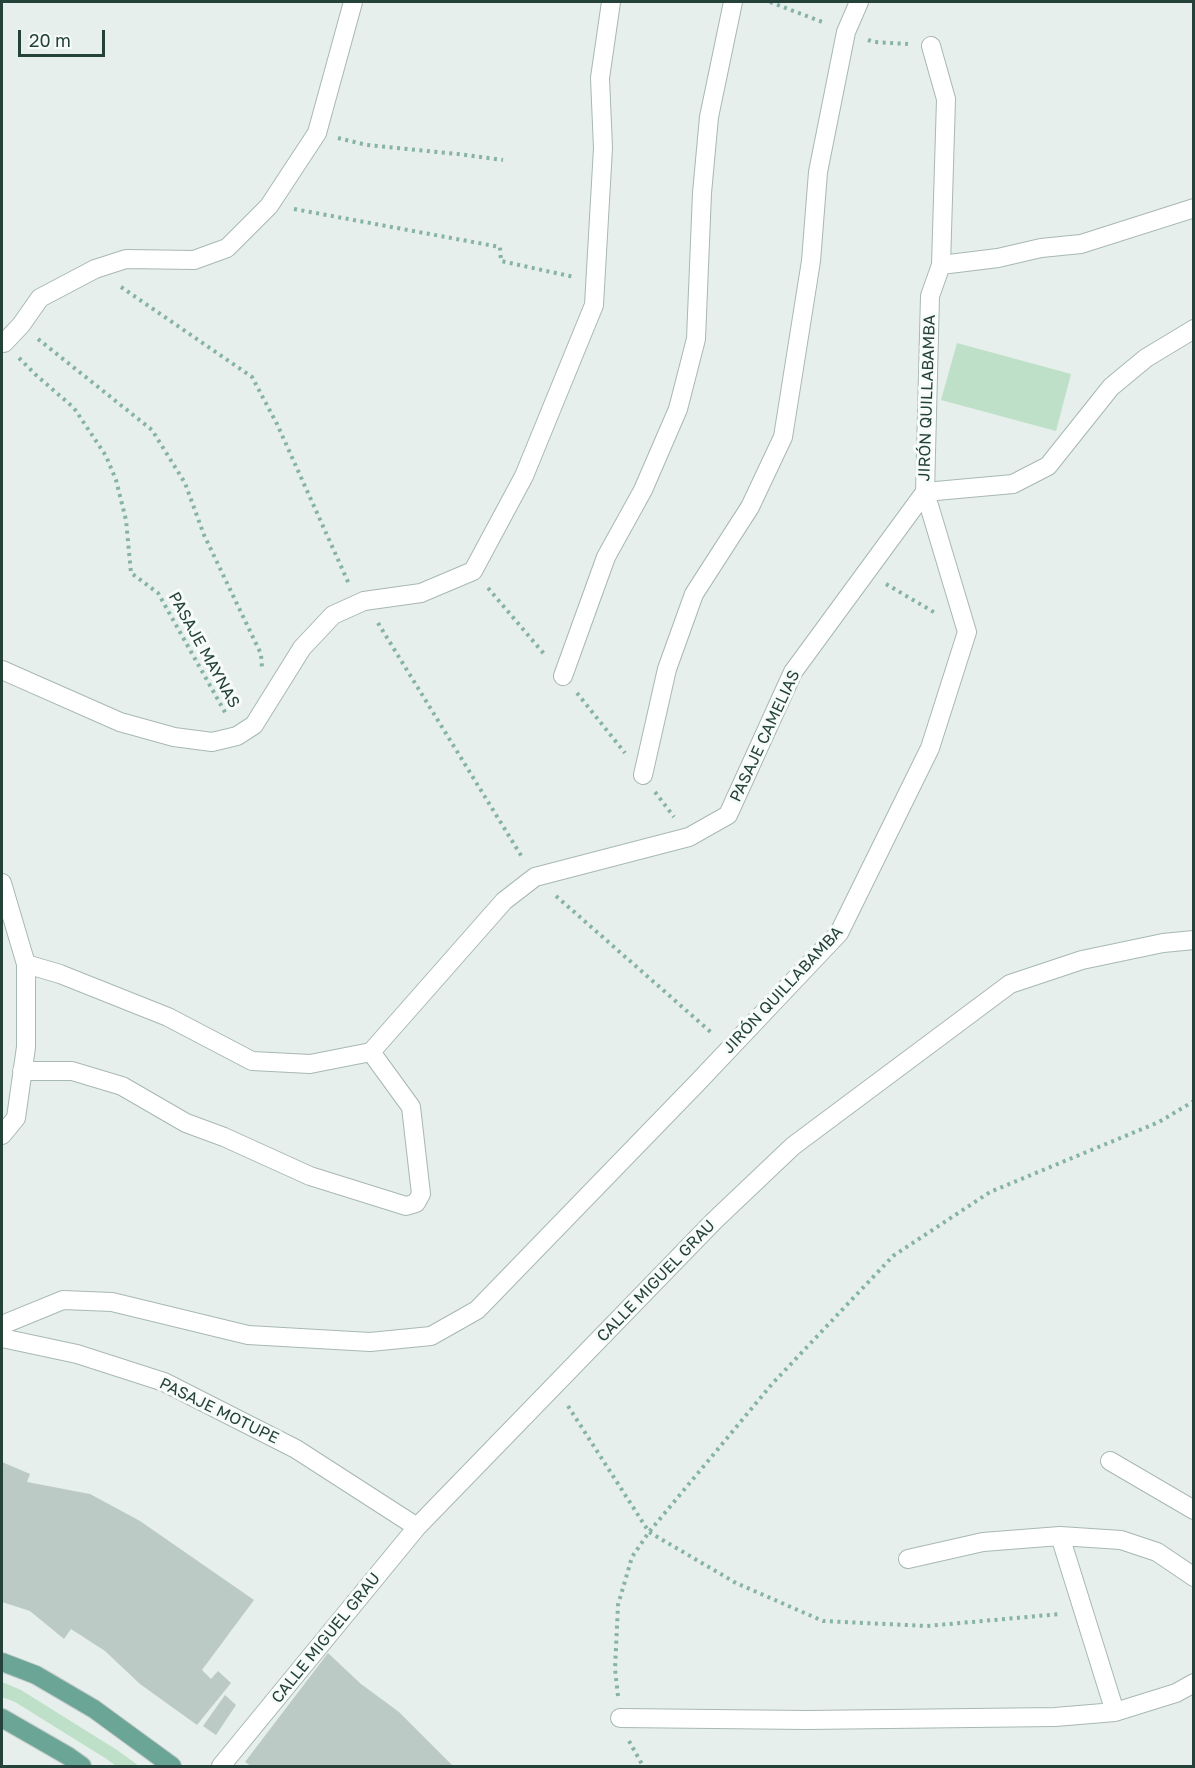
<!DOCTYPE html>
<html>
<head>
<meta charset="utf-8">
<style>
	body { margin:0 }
	#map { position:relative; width:1195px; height:1768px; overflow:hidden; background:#e6efeb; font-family:"Golos Text",sans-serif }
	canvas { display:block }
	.frame { position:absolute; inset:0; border:3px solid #24423a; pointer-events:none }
	.scale { position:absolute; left:18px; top:30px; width:87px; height:27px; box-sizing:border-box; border:3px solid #24423a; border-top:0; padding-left:8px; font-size:18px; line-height:21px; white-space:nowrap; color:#24423a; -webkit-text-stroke:4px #f7fbf9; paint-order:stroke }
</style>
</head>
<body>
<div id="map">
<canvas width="1195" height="1768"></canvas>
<div class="frame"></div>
<div class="scale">20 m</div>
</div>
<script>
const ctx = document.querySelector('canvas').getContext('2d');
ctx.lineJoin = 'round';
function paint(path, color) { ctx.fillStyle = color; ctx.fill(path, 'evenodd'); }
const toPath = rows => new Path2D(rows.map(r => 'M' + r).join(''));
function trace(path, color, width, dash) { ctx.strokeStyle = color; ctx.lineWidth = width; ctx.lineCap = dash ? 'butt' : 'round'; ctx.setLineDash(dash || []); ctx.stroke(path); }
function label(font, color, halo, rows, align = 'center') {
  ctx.font = font + ' "Golos Text",sans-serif'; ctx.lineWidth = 6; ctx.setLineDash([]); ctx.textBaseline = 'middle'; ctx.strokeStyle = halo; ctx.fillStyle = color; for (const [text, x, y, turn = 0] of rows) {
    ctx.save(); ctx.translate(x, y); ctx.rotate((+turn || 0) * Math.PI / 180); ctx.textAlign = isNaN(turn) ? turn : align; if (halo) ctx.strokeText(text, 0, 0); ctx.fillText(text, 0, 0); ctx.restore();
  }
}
paint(toPath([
	[957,343,1071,374,1056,431,941,400],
	[2,1682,21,1690,117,1750,139,1766,116,1766,105,1758,15,1702,2,1697]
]), '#bfe0c8');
paint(toPath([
	[2,1462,30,1474,27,1482,90,1494,140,1521,254,1600,202,1670,211,1679,218,1671,231,1683,197,1725,140,1684,105,1651,71,1629,64,1639,30,1611,2,1602],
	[328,1653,361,1684,399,1712,453,1766,251,1766,245,1762],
	[225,1695,236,1705,216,1735,203,1726]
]), '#bbcac4');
const minor = toPath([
	[931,46,946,99,941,265],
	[2,343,4,343,21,325,40,298,95,269,126,259,194,260,227,248,269,206,317,133,353,2],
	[925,492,1013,484,1048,466,1111,387,1146,358,1194,329],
	[2,670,120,722,174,737,212,742,237,736,254,725,302,648,333,615,364,601,421,593,473,571,524,476,594,305,603,148,600,78,611,2],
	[563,676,606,557,643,490,678,409,696,339,702,193,709,117,733,2],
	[643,775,667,669,694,594,750,507,783,437,811,261,818,172,846,32,859,2],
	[2,883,26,964,26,1047,16,1118,2,1135],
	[26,964,60,974,168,1017,252,1061,310,1064,371,1052,504,901,535,877,689,837,728,815,793,672,925,492],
	[22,1071,72,1071,122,1086,186,1123,224,1137,310,1176,406,1206,416,1203,421,1194,411,1107,371,1052],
	[2,1325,63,1300,112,1302,248,1335,370,1342,431,1336,477,1310,698,1082,839,933,930,748,967,632,925,492,930,296,941,265,998,258,1041,248,1081,244,1194,208],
	[2,1338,77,1354,164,1382,296,1449,417,1527],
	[1110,1461,1194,1510],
	[1060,1536,1115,1712],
	[908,1559,983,1542,1060,1536,1121,1540,1157,1552,1194,1577],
	[620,1718,807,1720,1055,1717,1115,1712,1176,1693,1194,1683],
	[221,1766,417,1527,714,1221,793,1146,1010,984,1082,960,1163,943,1194,940]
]);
const major = toPath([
	[2,1662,36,1675,94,1709,172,1766],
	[2,1718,68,1756,82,1766]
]);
trace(minor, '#a8b8b2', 20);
trace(major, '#c2cac8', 20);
trace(toPath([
	[770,2,825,23],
	[868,40,874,42,908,44],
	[338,138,367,145,458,154,503,160],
	[294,209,500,247,501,261,574,277],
	[121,287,252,377,277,424,349,584],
	[38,339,152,430,185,483,204,535,261,654,262,668],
	[19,358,36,375,74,408,106,456,116,480,126,520,131,573,158,593,226,714],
	[886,584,937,614],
	[488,588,545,655],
	[378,623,522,857],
	[577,693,625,753],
	[655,792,674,817],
	[556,896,713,1034],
	[568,1406,649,1532,736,1583,823,1621,927,1626,1060,1614],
	[618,1696,615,1669,618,1605,632,1557,649,1532,772,1384,893,1256,990,1192,1159,1122,1194,1101],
	[629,1741,643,1766]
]), '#86b3a5', 4, [3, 4.5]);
trace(minor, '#fff', 18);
trace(major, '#6aa596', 18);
label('16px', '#24423a', '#f7fbf9', [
	["JIRÓN QUILLABAMBA",927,398,-88],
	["PASAJE MAYNAS",204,650,61],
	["PASAJE CAMELIAS",765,736,-65],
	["JIRÓN QUILLABAMBA",783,990,-47],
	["CALLE MIGUEL GRAU",656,1281,-46],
	["PASAJE MOTUPE",219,1411,26],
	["CALLE MIGUEL GRAU",326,1638,-51]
]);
</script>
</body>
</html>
